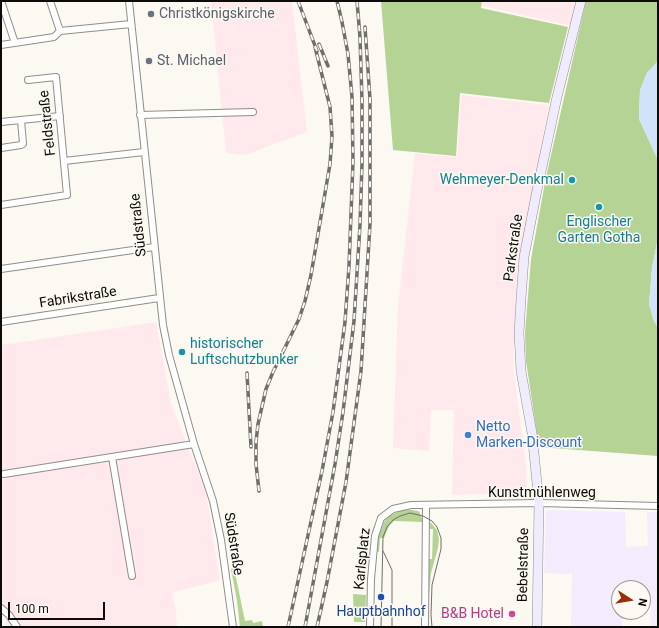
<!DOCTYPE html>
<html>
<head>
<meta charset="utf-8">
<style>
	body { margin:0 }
	#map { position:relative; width:659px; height:628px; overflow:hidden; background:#fcf9f2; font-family:Roboto,sans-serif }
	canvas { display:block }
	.frame { position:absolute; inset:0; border:2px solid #0c0b09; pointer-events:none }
	.north { position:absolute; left:611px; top:580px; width:40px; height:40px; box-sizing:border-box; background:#fcf9f2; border:1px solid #9c9a95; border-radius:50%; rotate:102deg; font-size:11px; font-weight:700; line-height:16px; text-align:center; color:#0c0b09 }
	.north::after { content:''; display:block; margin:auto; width:14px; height:18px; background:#962f0a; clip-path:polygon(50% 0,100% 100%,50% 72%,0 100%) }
	.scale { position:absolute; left:8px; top:602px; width:97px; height:18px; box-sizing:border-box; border:2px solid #0c0b09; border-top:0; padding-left:5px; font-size:12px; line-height:14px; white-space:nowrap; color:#0c0b09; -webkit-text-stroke:3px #fcf9f2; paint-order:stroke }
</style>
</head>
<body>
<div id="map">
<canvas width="659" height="628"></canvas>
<div class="frame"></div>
<div class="north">N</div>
<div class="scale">100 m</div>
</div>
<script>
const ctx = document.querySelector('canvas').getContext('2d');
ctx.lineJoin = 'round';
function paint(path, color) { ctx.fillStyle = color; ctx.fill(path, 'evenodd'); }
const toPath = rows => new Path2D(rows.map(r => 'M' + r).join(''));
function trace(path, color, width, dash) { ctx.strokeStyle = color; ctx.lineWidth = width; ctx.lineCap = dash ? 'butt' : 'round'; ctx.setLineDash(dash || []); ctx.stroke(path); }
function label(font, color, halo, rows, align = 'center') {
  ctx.font = font + ' Roboto,sans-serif'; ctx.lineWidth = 3; ctx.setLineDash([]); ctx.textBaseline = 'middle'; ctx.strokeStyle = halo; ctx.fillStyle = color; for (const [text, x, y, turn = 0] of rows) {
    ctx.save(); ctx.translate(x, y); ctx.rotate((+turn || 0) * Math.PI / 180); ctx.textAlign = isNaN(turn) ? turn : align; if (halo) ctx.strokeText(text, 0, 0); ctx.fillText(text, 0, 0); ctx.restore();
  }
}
paint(toPath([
	[211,1,292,1,307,132,245,155,226,153],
	[483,1,577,1,571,26,482,6],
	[461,95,549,105,517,271,513,368,526,463,527,493,452,495,454,410,431,410,429,451,393,448,398,305,415,153,457,157],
	[156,322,171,403,206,493,220,580,172,593,176,611,177,627,7,627,5,607,1,603,1,345]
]), '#ffe9ec');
paint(toPath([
	[548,510,625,512,626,547,648,546,647,512,658,512,658,627,650,627,651,595,643,594,643,588,619,588,619,612,623,612,622,627,571,627,572,574,544,573,546,512]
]), '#f2ecfd');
paint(toPath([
	[381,1,482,1,481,8,568,27,549,103,460,93,456,156,393,150],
	[586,1,658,1,658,61,647,73,640,90,639,119,658,160,658,238,652,268,649,304,654,321,658,328,658,456,539,447,526,361,525,333,531,259,546,177],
	[404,509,418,511,420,513,423,522,394,521,389,526,384,538,380,538,379,552,377,551,376,550,378,538,384,522,389,516],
	[430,522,437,530,439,539,438,548,431,573,429,595,428,596,428,559,432,559,433,529,430,529],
	[234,568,245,621,252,620,253,623,262,621,263,627,240,627,237,601,231,569],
	[353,594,366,595,365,622,354,622]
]), '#b4d395');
paint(toPath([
	[658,61,658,160,639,119,640,90,647,73],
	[658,238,658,328,654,321,649,304,652,268]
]), '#d0e3fa');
const street = toPath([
	[1,1,15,43],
	[50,1,60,31],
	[129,1,163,325,169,355,194,444,213,501,221,540,233,627],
	[1,45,54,37,60,31,131,24],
	[140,115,253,112],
	[1,122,60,116],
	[1,148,21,145,23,144,21,120],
	[64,161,144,152],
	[1,205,67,195,56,77,28,80],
	[1,269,154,247],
	[1,322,159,298],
	[112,457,132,576],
	[4,474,194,444],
	[1,608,9,615,17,627],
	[370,627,371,579,375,536,381,518,393,509,411,505,539,503,658,506],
	[425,627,426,506]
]);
const secondary = toPath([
	[537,627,539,503,532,433,521,371,519,333,521,299,524,257,536,195,557,97,581,1]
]);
trace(street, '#908e88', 8);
trace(secondary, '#908e88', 10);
trace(street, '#fff', 6);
trace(secondary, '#f0ecfe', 9);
trace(toPath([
	[383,551,392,570,392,627],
	[381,627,383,537,387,527,393,520,400,516,410,513,423,516,432,521,437,527,441,538,441,549,432,585,431,615,432,627]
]), '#706f6a', 1);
const rail = toPath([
	[298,1,317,51],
	[319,44,328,66],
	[247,373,251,447],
	[259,491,256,464,256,442,258,424,266,389,273,372,299,319,305,301,311,275,330,164,332,136,330,107,315,47],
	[288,627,322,471,333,412,345,322,349,266,353,162,352,97,348,54,342,22,337,1],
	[305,627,335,464,343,412,354,321,360,225,362,164,362,101,360,37,357,1],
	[317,627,327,582,346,482,361,371,370,224,370,99,365,27]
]);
trace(rail, '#706f6a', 3.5);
trace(rail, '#fcf9f2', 2, [6]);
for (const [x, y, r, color] of [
	[151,14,4,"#6b7280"],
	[149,61,4,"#6b7280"],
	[572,180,4,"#0f9aa8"],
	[599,207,4,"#0f9aa8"],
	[182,352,4,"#0f9aa8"],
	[468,435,4,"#3f7fe0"],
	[381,597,4,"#1a4fb4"],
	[512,614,4,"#d1479c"]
]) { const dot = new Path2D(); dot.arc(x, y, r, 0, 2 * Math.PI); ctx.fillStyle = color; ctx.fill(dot); trace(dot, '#fcf9f2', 1.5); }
label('14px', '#5b616d', '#fcf9f2', [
	["Christkönigskirche",159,14],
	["St. Michael",157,61]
], 'left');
label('14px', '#0c0b09', '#fcf9f2', [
	["Feldstraße",48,123,-96],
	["Südstraße",139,225,-96],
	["Parkstraße",514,248,-82],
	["Fabrikstraße",78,298,-9],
	["Kunstmühlenweg",542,493],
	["Südstraße",233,544,81],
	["Karlsplatz",363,559,-84],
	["Bebelstraße",524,565,-89]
]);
label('14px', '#0d838f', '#fcf9f2', [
	["Wehmeyer-Denkmal",564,180],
	["Englischer",599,222,"center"],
	["Garten Gotha",599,238,"center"],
	["historischer",190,344,"left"],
	["Luftschutzbunker",190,360,"left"]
], 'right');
label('14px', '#366cbe', '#fcf9f2', [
	["Netto",476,427],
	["Marken-Discount",476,443]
], 'left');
label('14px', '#164399', '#fcf9f2', [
	["Hauptbahnhof",381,612]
]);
label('14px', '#b23c85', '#fcf9f2', [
	["B&B Hotel",504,614]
], 'right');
</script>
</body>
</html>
